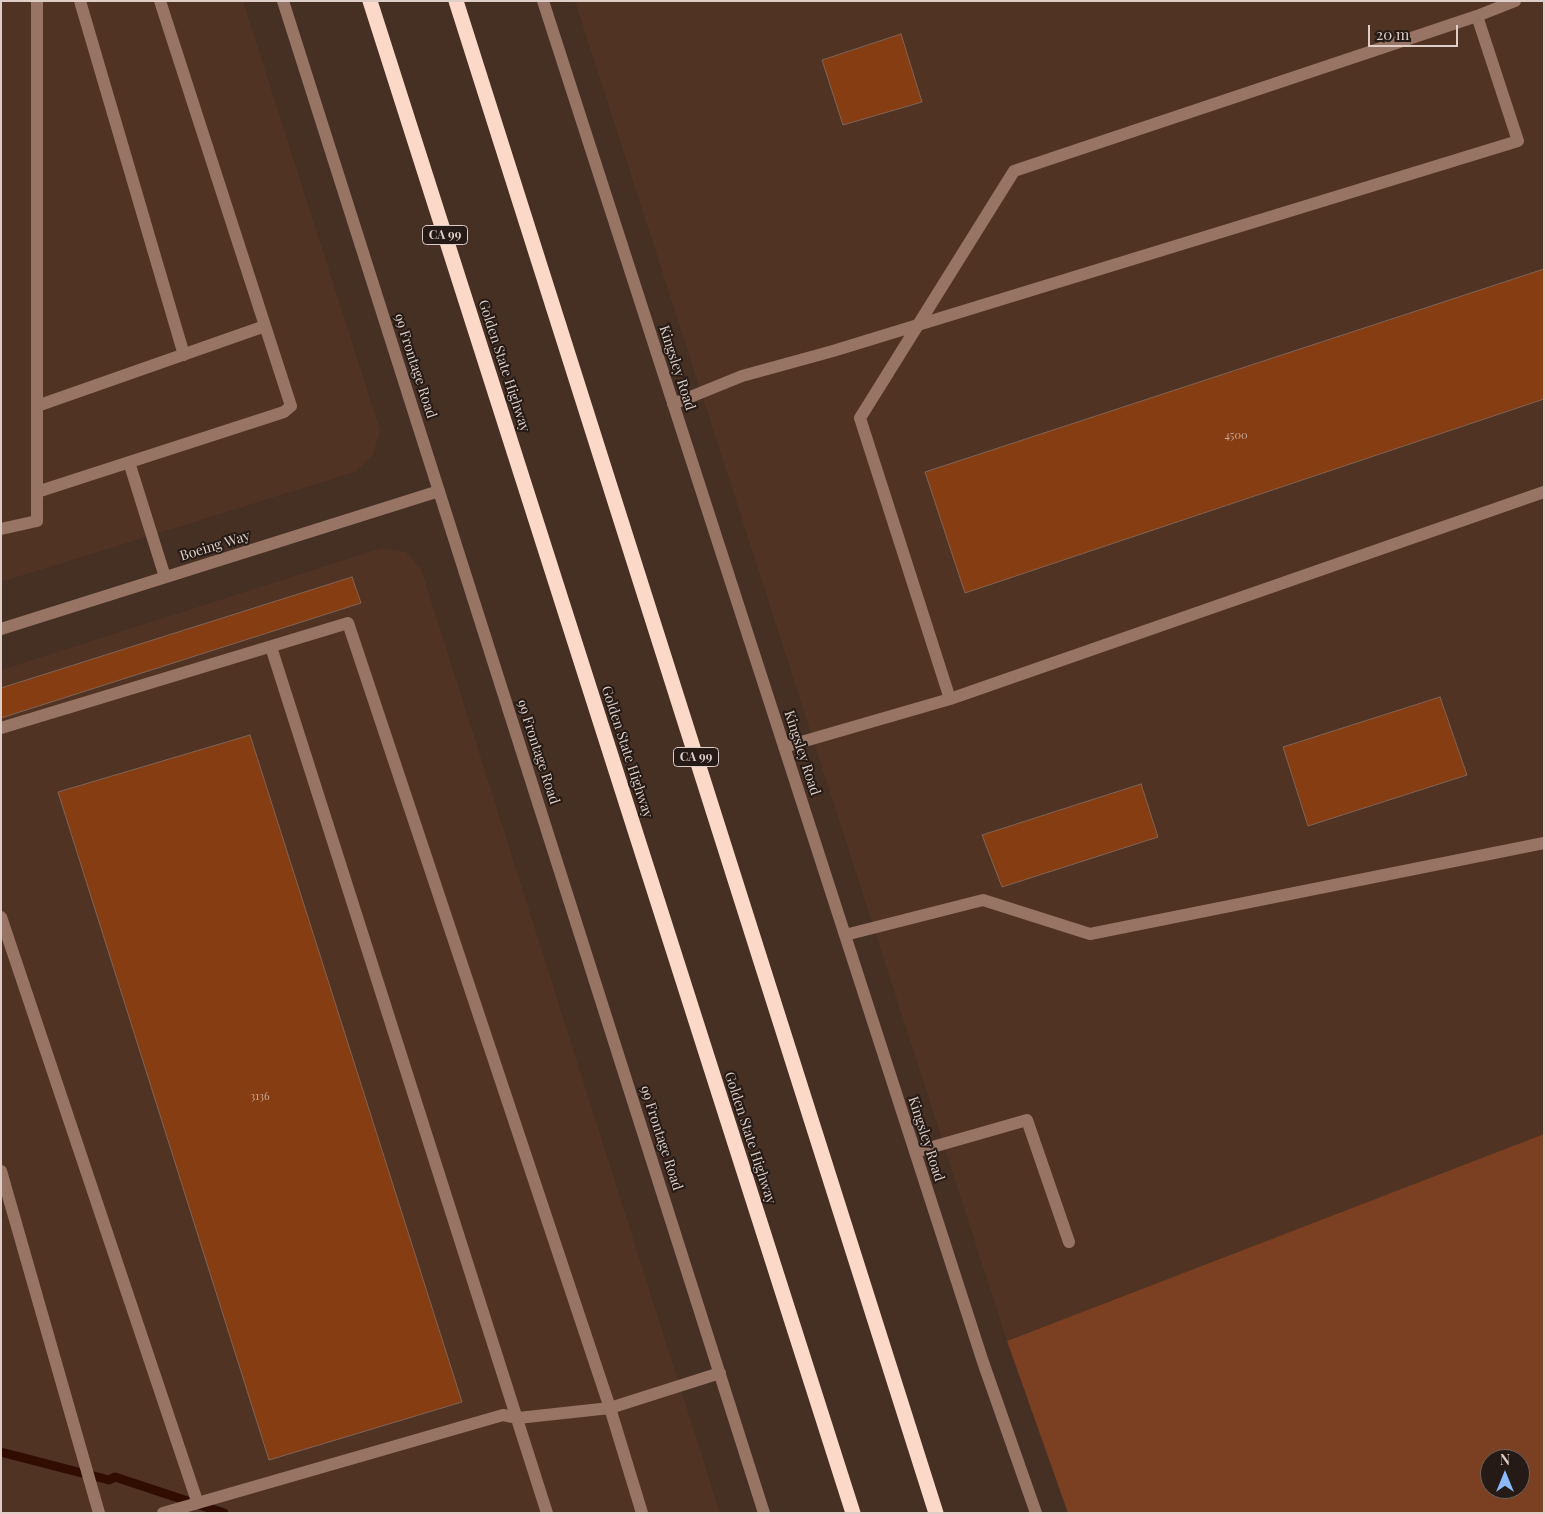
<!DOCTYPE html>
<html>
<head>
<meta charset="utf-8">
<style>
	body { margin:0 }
	#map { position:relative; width:1545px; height:1514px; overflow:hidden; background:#462f23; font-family:"Playfair Display",serif }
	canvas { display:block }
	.frame { position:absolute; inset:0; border:2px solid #decec7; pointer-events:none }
	.north { position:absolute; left:1480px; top:1449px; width:50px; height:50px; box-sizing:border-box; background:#251a15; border:1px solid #6f625c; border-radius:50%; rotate:0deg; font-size:14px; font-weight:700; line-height:20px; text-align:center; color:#decec7 }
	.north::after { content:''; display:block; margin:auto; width:18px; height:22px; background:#8abafc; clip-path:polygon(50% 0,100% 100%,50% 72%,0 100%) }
	.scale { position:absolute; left:1368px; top:25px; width:90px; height:22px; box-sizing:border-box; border:2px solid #decec7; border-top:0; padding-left:6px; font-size:15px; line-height:18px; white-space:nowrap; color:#decec7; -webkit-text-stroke:4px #251a15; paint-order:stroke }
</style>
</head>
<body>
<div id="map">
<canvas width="1545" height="1514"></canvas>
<div class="frame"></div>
<div class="north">N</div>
<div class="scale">20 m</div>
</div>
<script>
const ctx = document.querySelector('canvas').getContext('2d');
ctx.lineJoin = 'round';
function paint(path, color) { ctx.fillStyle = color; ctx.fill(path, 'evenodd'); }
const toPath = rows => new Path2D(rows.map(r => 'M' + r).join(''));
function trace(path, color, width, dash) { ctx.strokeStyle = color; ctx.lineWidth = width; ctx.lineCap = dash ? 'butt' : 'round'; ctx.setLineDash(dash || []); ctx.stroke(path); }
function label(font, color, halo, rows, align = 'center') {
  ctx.font = font + ' "Playfair Display",serif'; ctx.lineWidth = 4; ctx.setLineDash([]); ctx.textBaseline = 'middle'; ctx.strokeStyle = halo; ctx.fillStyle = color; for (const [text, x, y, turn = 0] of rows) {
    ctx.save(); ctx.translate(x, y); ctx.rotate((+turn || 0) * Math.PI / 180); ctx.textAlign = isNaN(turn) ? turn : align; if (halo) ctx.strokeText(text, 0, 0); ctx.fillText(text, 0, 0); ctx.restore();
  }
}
paint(toPath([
	[1,1,243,1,380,430,373,455,355,472,1,582],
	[575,1,1544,1,1544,1134,1007,1341],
	[382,548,406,552,421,569,720,1513,1,1513,1,670]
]), '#513324');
paint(toPath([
	[1544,1134,1544,1513,1068,1513,1007,1341],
	[1490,1459,1520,1459,1520,1489,1490,1489]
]), '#7a4021');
trace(toPath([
	[1,1452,109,1480,115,1477,224,1513]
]), '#310c00', 9);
const building = toPath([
	[901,34,922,102,843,125,822,60,901,34],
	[1544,269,1544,399,965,593,925,472,1544,269],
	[352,577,361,603,1,718,1,688,352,577],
	[1440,697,1467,775,1308,826,1283,747,1440,697],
	[250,735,462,1402,269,1460,58,792,250,735],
	[1141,784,1158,837,1002,887,982,835,1141,784]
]);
paint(building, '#873d12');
trace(building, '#7f6457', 1);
trace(toPath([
	[80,1,184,355],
	[283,1,764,1513],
	[543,1,983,1362,1036,1513],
	[673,404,742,376,833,351,1518,141,1477,16,1515,1],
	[37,406,265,326],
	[129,462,165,577],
	[37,492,284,412,291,406,160,1],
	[1,529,37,521,37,1],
	[1,629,439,491],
	[271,647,547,1513],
	[950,699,860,418,1014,171,1477,16],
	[1,728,348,623,610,1408,642,1513],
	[784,747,950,699,1544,492],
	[1,917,197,1501],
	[845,935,983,900,1090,934,1544,843],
	[915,1152,1027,1120,1069,1242],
	[1,1171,99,1513],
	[163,1513,503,1415,518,1418,610,1408,720,1373]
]), '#977463', 12);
trace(toPath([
	[370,1,853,1513],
	[456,1,936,1513]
]), '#fbd8c7', 15);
label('11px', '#c8aa9a', null, [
	["4500",1236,436],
	["3136",260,1097]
]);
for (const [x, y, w] of [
	[445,235,45],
	[696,757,45]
]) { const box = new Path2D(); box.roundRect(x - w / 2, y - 9.5, w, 19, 4); ctx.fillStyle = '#251a15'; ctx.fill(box); trace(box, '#decec7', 1); }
label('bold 12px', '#decec7', null, [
	["CA 99",445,235],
	["CA 99",696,757]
]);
label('14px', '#decec7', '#251a15', [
	["99 Frontage Road",415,366,72],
	["Golden State Highway",504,366,72],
	["Kingsley Road",677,368,72],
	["Boeing Way",215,546,-17],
	["99 Frontage Road",538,752,72],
	["Golden State Highway",627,752,72],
	["Kingsley Road",802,753,72],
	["99 Frontage Road",661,1138,72],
	["Golden State Highway",750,1138,72],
	["Kingsley Road",926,1139,72]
]);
</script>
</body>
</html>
